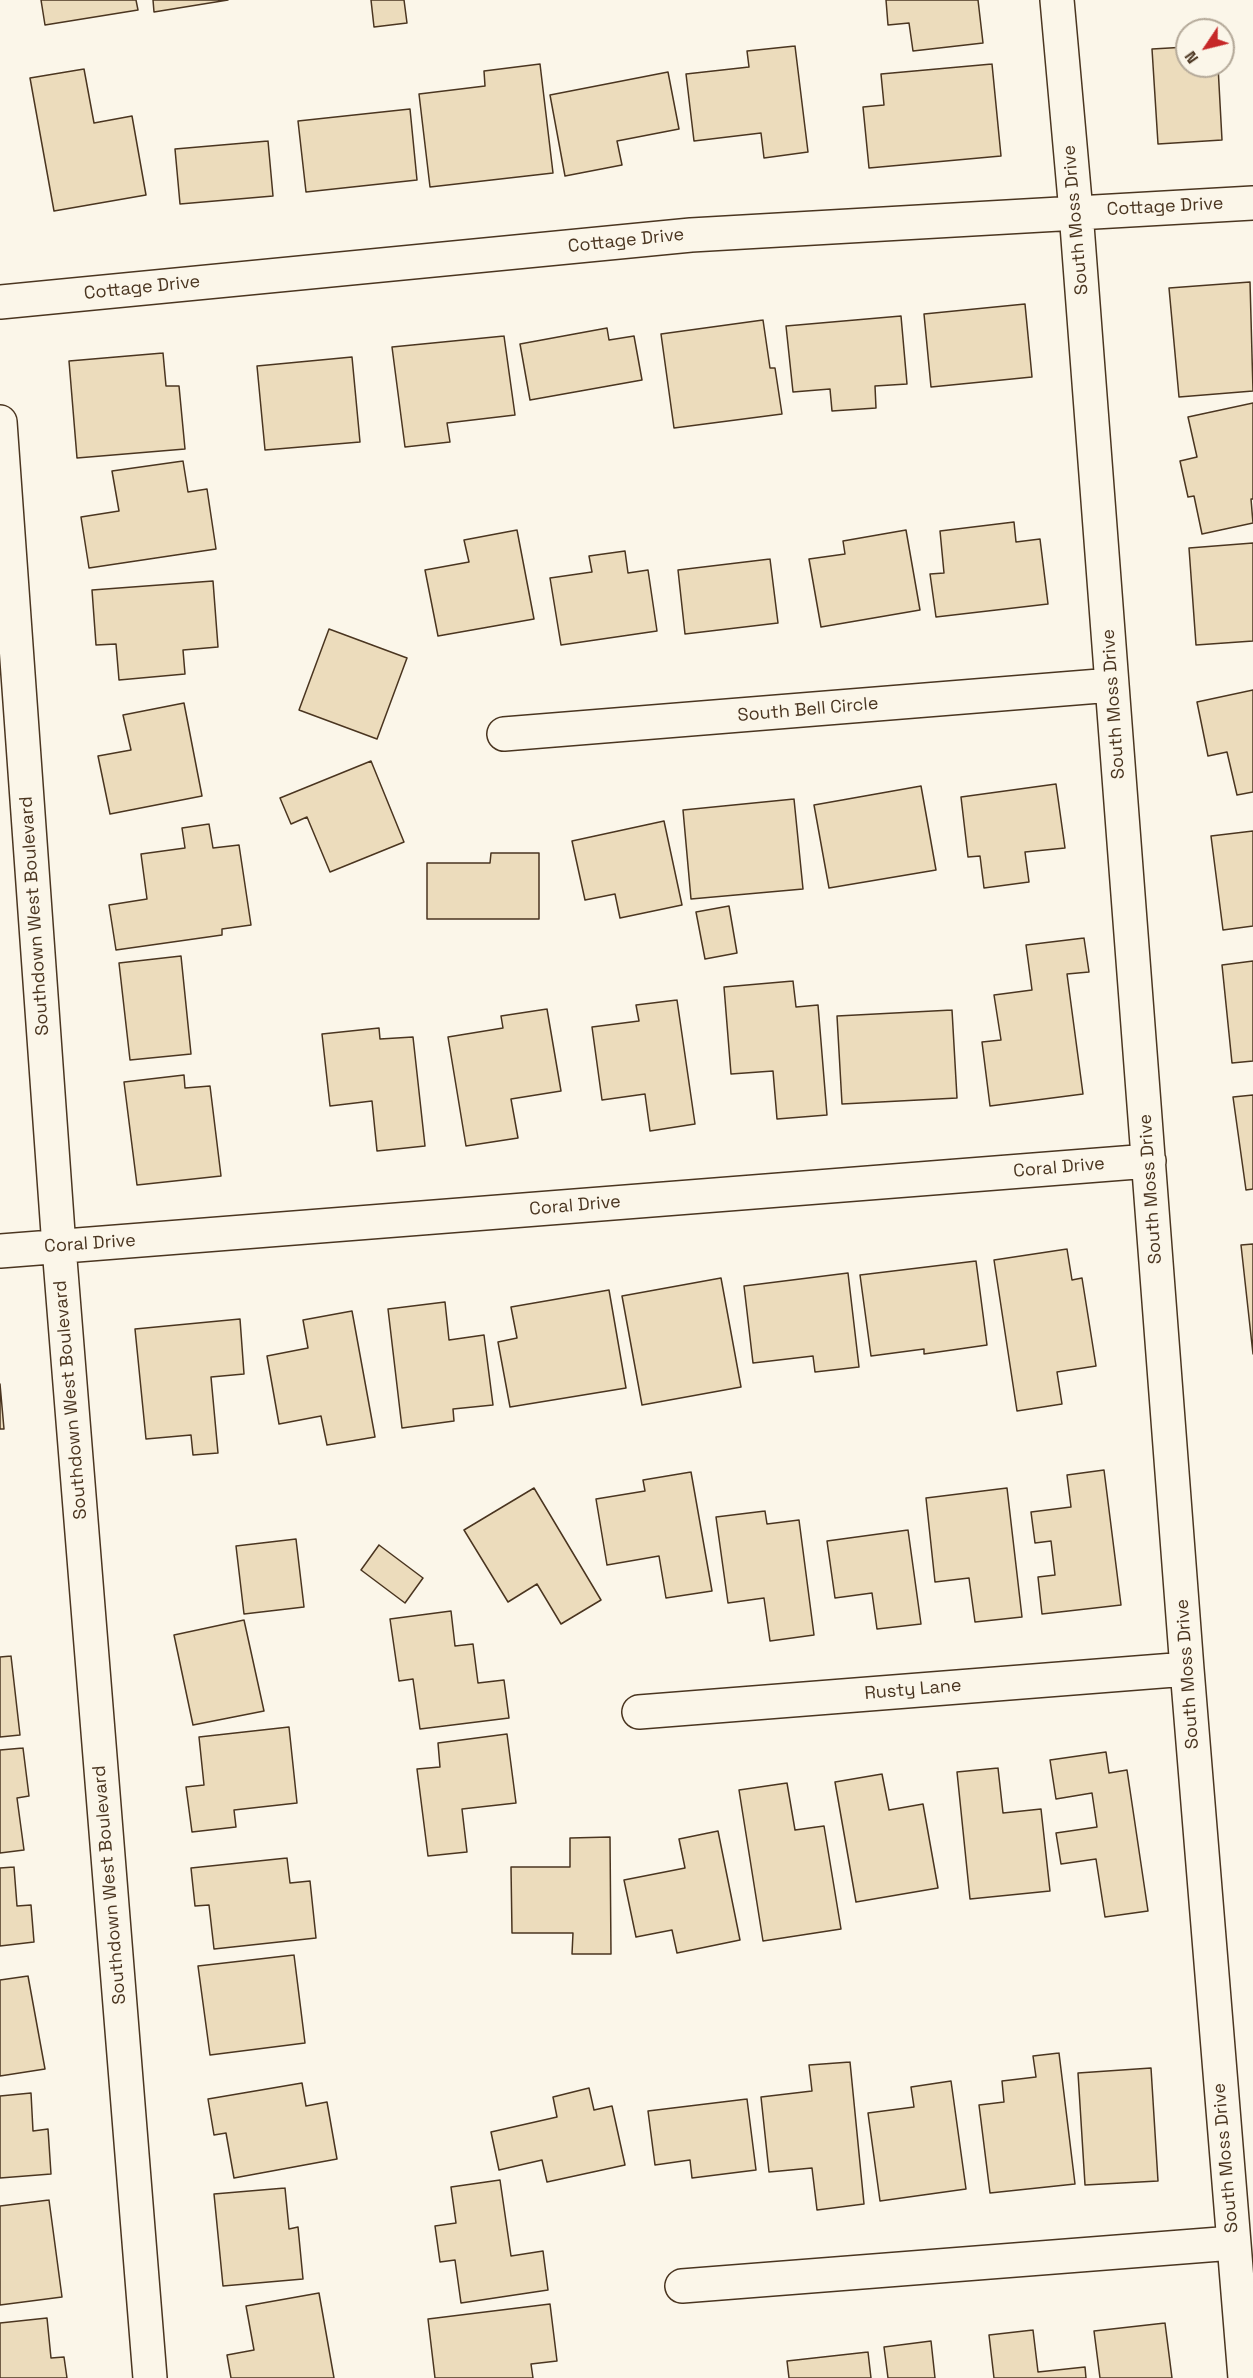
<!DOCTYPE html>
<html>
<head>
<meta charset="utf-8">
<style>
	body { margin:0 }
	#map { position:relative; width:1253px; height:2378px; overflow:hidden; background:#fbf6e9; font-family:"Space Grotesk",sans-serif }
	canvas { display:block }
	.north { position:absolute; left:1175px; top:18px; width:60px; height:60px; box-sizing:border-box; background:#fbf6e9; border:2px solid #b4a999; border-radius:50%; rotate:235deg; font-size:16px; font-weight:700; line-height:24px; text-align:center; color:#4a3520 }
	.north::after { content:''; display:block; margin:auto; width:21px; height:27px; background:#c62828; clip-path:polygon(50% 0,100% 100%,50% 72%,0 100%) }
</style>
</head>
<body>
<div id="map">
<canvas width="1253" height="2378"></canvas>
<div class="north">N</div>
</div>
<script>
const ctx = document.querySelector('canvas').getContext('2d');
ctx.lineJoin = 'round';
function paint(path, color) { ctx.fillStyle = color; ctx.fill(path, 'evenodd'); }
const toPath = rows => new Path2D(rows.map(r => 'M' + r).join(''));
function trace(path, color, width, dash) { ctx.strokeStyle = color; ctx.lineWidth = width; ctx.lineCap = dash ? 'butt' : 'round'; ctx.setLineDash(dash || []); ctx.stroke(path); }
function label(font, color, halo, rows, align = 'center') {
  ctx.font = font + ' "Space Grotesk",sans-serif'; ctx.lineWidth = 4.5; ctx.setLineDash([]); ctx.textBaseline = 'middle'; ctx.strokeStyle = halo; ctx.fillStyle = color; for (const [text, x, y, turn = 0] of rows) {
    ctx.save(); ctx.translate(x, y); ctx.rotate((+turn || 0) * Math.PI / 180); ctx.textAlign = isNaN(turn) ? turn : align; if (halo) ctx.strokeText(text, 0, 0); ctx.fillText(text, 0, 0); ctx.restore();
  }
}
const building = toPath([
	[41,0,136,0,138,10,45,25,41,0],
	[153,0,228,0,154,12,153,0],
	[371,0,404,0,407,23,374,27,371,0],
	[886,0,978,0,983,43,913,51,909,23,888,25,886,0],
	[795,46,808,152,764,158,761,133,694,141,686,74,749,67,747,51,795,46],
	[1187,47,1187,66,1218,66,1222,140,1158,144,1152,49,1187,47],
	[540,64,553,173,430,187,419,94,485,86,484,71,540,64],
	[992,64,1001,156,869,168,863,107,884,105,881,74,992,64],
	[84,69,94,123,132,116,146,195,54,211,30,78,84,69],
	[668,72,679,129,617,141,622,165,565,176,550,95,668,72],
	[410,109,417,180,306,192,298,121,410,109],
	[268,141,273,196,180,204,175,149,268,141],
	[1250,282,1253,391,1179,397,1169,288,1250,282],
	[1025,304,1032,377,931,387,924,314,1025,304],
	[901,316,907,384,875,386,876,408,832,411,830,389,793,392,786,326,901,316],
	[763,320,770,368,775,368,782,414,674,428,661,334,763,320],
	[607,328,609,340,634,336,642,380,530,400,520,344,607,328],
	[504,336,515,415,447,423,450,442,405,447,392,347,504,336],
	[163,353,166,386,179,386,185,449,77,458,69,361,163,353],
	[352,357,360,442,265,450,257,366,352,357],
	[1253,403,1253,499,1251,499,1253,523,1202,534,1194,496,1188,497,1180,461,1197,457,1188,417,1253,403],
	[183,461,188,492,207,489,216,549,89,568,81,517,119,511,112,471,183,461],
	[1014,522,1016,542,1040,539,1048,604,936,617,930,574,944,573,940,531,1014,522],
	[517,530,534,619,438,636,425,570,469,562,464,540,517,530],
	[906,530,920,610,821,627,809,559,845,554,843,541,906,530],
	[1253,543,1253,641,1196,645,1189,548,1253,543],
	[625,551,628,573,648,570,657,631,561,645,550,578,592,572,589,556,625,551],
	[770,559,778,623,685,634,678,570,770,559],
	[213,581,218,647,183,650,185,674,119,680,116,644,96,645,92,590,213,581],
	[329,629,407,658,377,739,299,710,329,629],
	[1253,690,1253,792,1237,795,1227,752,1208,756,1197,702,1253,690],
	[184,703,202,796,110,814,98,756,131,750,123,715,184,703],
	[371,761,404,842,330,872,307,817,291,824,280,798,371,761],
	[1056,784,1065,848,1025,852,1029,882,984,888,980,856,968,857,961,797,1056,784],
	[921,786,936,870,829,888,814,805,921,786],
	[794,799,803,889,691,899,683,810,794,799],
	[664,821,682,905,620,918,615,894,585,900,572,841,664,821],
	[209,824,213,848,239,845,251,925,222,929,222,935,116,950,109,905,147,899,141,854,185,848,182,828,209,824],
	[1253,831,1253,926,1223,930,1211,836,1253,831],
	[491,853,539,853,539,919,427,919,427,863,490,863,491,853],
	[729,906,737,953,705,959,696,912,729,906],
	[1084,938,1089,972,1067,974,1083,1094,990,1106,982,1042,1001,1040,994,995,1032,990,1026,945,1084,938],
	[181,956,191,1054,130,1060,119,963,181,956],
	[1253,961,1253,1061,1232,1063,1222,965,1253,961],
	[793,981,796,1007,818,1005,827,1115,777,1119,773,1071,731,1074,724,987,793,981],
	[677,1000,695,1124,650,1131,645,1094,602,1100,592,1027,639,1021,636,1005,677,1000],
	[547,1009,561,1091,511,1099,518,1138,466,1146,448,1037,503,1028,501,1016,547,1009],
	[952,1010,957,1098,842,1104,837,1016,952,1010],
	[379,1028,380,1039,413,1037,425,1146,377,1151,372,1101,330,1106,322,1034,379,1028],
	[184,1075,185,1088,210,1086,221,1176,137,1185,124,1082,184,1075],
	[1253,1095,1253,1189,1246,1190,1233,1097,1253,1095],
	[1253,1244,1253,1354,1241,1245,1253,1244],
	[1067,1249,1072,1280,1082,1278,1096,1366,1057,1372,1062,1404,1017,1411,994,1260,1067,1249],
	[976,1261,987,1345,924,1354,924,1349,871,1356,860,1275,976,1261],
	[848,1273,859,1367,815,1372,813,1356,753,1363,744,1286,848,1273],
	[721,1278,741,1387,642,1405,622,1296,721,1278],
	[609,1290,626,1388,510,1407,498,1342,517,1338,511,1307,609,1290],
	[445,1302,449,1340,484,1335,493,1405,453,1409,454,1421,402,1428,388,1309,445,1302],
	[352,1311,375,1437,327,1445,321,1416,279,1424,267,1356,308,1348,303,1320,352,1311],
	[240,1319,244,1374,211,1377,218,1453,193,1455,191,1435,146,1439,135,1329,240,1319],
	[0,1384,4,1429,0,1429,0,1384],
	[1104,1470,1121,1605,1042,1614,1038,1577,1055,1575,1051,1541,1035,1543,1031,1512,1071,1507,1067,1475,1104,1470],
	[691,1472,712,1591,666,1598,659,1556,607,1565,596,1499,645,1491,643,1480,691,1472],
	[534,1488,601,1600,561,1624,537,1584,508,1602,464,1530,534,1488],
	[1007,1488,1022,1617,975,1622,969,1578,935,1582,926,1498,1007,1488],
	[765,1511,767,1524,799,1520,814,1635,770,1641,764,1598,728,1603,716,1517,765,1511],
	[908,1530,921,1624,877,1629,872,1593,835,1598,827,1541,908,1530],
	[296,1539,304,1607,244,1614,236,1546,296,1539],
	[379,1545,423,1578,405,1603,361,1570,379,1545],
	[451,1611,455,1646,473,1644,478,1683,504,1680,509,1718,420,1729,413,1679,399,1681,390,1619,451,1611],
	[244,1620,264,1711,193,1725,174,1635,244,1620],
	[11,1656,20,1735,0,1737,0,1657,11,1656],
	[289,1727,297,1803,234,1810,236,1827,192,1832,186,1787,204,1785,199,1737,289,1727],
	[507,1734,516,1803,462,1809,467,1852,428,1856,417,1769,440,1767,438,1743,507,1734],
	[23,1748,29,1796,17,1798,24,1850,0,1853,0,1750,23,1748],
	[1106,1752,1109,1773,1127,1770,1148,1911,1105,1917,1096,1859,1061,1864,1056,1833,1097,1827,1092,1793,1056,1799,1050,1760,1106,1752],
	[998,1768,1003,1813,1041,1809,1050,1891,970,1899,957,1772,998,1768],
	[882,1774,889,1810,923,1804,938,1888,856,1902,835,1782,882,1774],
	[787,1783,795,1830,824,1826,841,1929,763,1941,739,1790,787,1783],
	[718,1831,740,1940,677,1953,672,1930,636,1937,624,1880,685,1868,679,1839,718,1831],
	[610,1837,611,1954,572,1954,573,1933,512,1933,511,1867,570,1867,570,1838,610,1837],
	[287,1858,290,1883,310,1881,316,1938,214,1949,209,1905,195,1906,191,1868,287,1858],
	[14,1867,17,1906,31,1905,34,1942,0,1946,0,1868,14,1867],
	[294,1955,305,2043,210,2055,198,1966,294,1955],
	[28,1976,45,2069,0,2076,0,1980,28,1976],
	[1059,2053,1075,2184,990,2193,979,2105,1004,2102,1002,2081,1036,2077,1033,2056,1059,2053],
	[850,2062,864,2204,817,2210,812,2168,769,2172,761,2097,812,2091,809,2065,850,2062],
	[1151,2068,1158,2181,1085,2185,1078,2073,1151,2068],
	[951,2081,966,2189,880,2201,868,2113,914,2107,911,2087,951,2081],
	[302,2083,306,2106,327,2102,337,2159,234,2178,226,2133,214,2135,208,2099,302,2083],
	[589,2088,594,2110,612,2106,625,2165,547,2182,542,2160,499,2170,491,2132,557,2117,553,2097,589,2088],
	[31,2093,33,2131,48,2129,51,2174,0,2178,0,2096,31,2093],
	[747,2099,756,2170,692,2178,690,2160,655,2165,648,2111,747,2099],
	[500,2180,511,2256,543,2251,548,2290,461,2303,455,2260,440,2262,435,2226,456,2223,451,2187,500,2180],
	[285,2188,289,2229,298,2227,303,2279,223,2286,214,2194,285,2188],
	[49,2200,62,2297,0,2305,0,2206,49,2200],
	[319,2293,334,2378,231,2378,227,2355,254,2350,246,2306,319,2293],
	[550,2304,557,2361,531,2364,533,2378,435,2378,428,2319,550,2304],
	[47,2318,51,2358,64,2357,67,2378,0,2378,0,2323,47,2318],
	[1165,2323,1172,2378,1100,2378,1094,2331,1165,2323],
	[1033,2330,1038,2372,1085,2367,1086,2378,994,2378,989,2335,1033,2330],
	[931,2341,935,2378,888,2378,884,2347,931,2341],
	[868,2352,871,2378,789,2378,787,2361,868,2352]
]);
paint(building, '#ecdcbc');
trace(building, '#4a3520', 1.5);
const street = toPath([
	[1057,0,1076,212,1187,1669,1245,2378],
	[0,302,691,235,1253,203],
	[0,422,59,1247,150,2378],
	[504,734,1112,685],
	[0,1251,1149,1161],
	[639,1712,1187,1669],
	[682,2286,1233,2243]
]);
trace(street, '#4a3520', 36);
trace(street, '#fbf6e9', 33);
label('18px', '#4a3520', '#fbf6e9', [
	["Cottage Drive",1165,207,-3],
	["South Moss Drive",1076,220,-95],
	["Cottage Drive",626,241,-6],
	["Cottage Drive",142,288,-6],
	["South Moss Drive",1114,704,-94],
	["South Bell Circle",808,710,-5],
	["Southdown West Boulevard",35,916,-94],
	["Coral Drive",1059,1168,-5],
	["South Moss Drive",1151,1189,-94],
	["Coral Drive",575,1206,-5],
	["Coral Drive",90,1244,-4],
	["Southdown West Boulevard",71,1400,-95],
	["South Moss Drive",1188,1674,-94],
	["Rusty Lane",913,1690,-5],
	["Southdown West Boulevard",110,1885,-95],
	["South Moss Drive",1226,2158,-95]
]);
</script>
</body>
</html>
